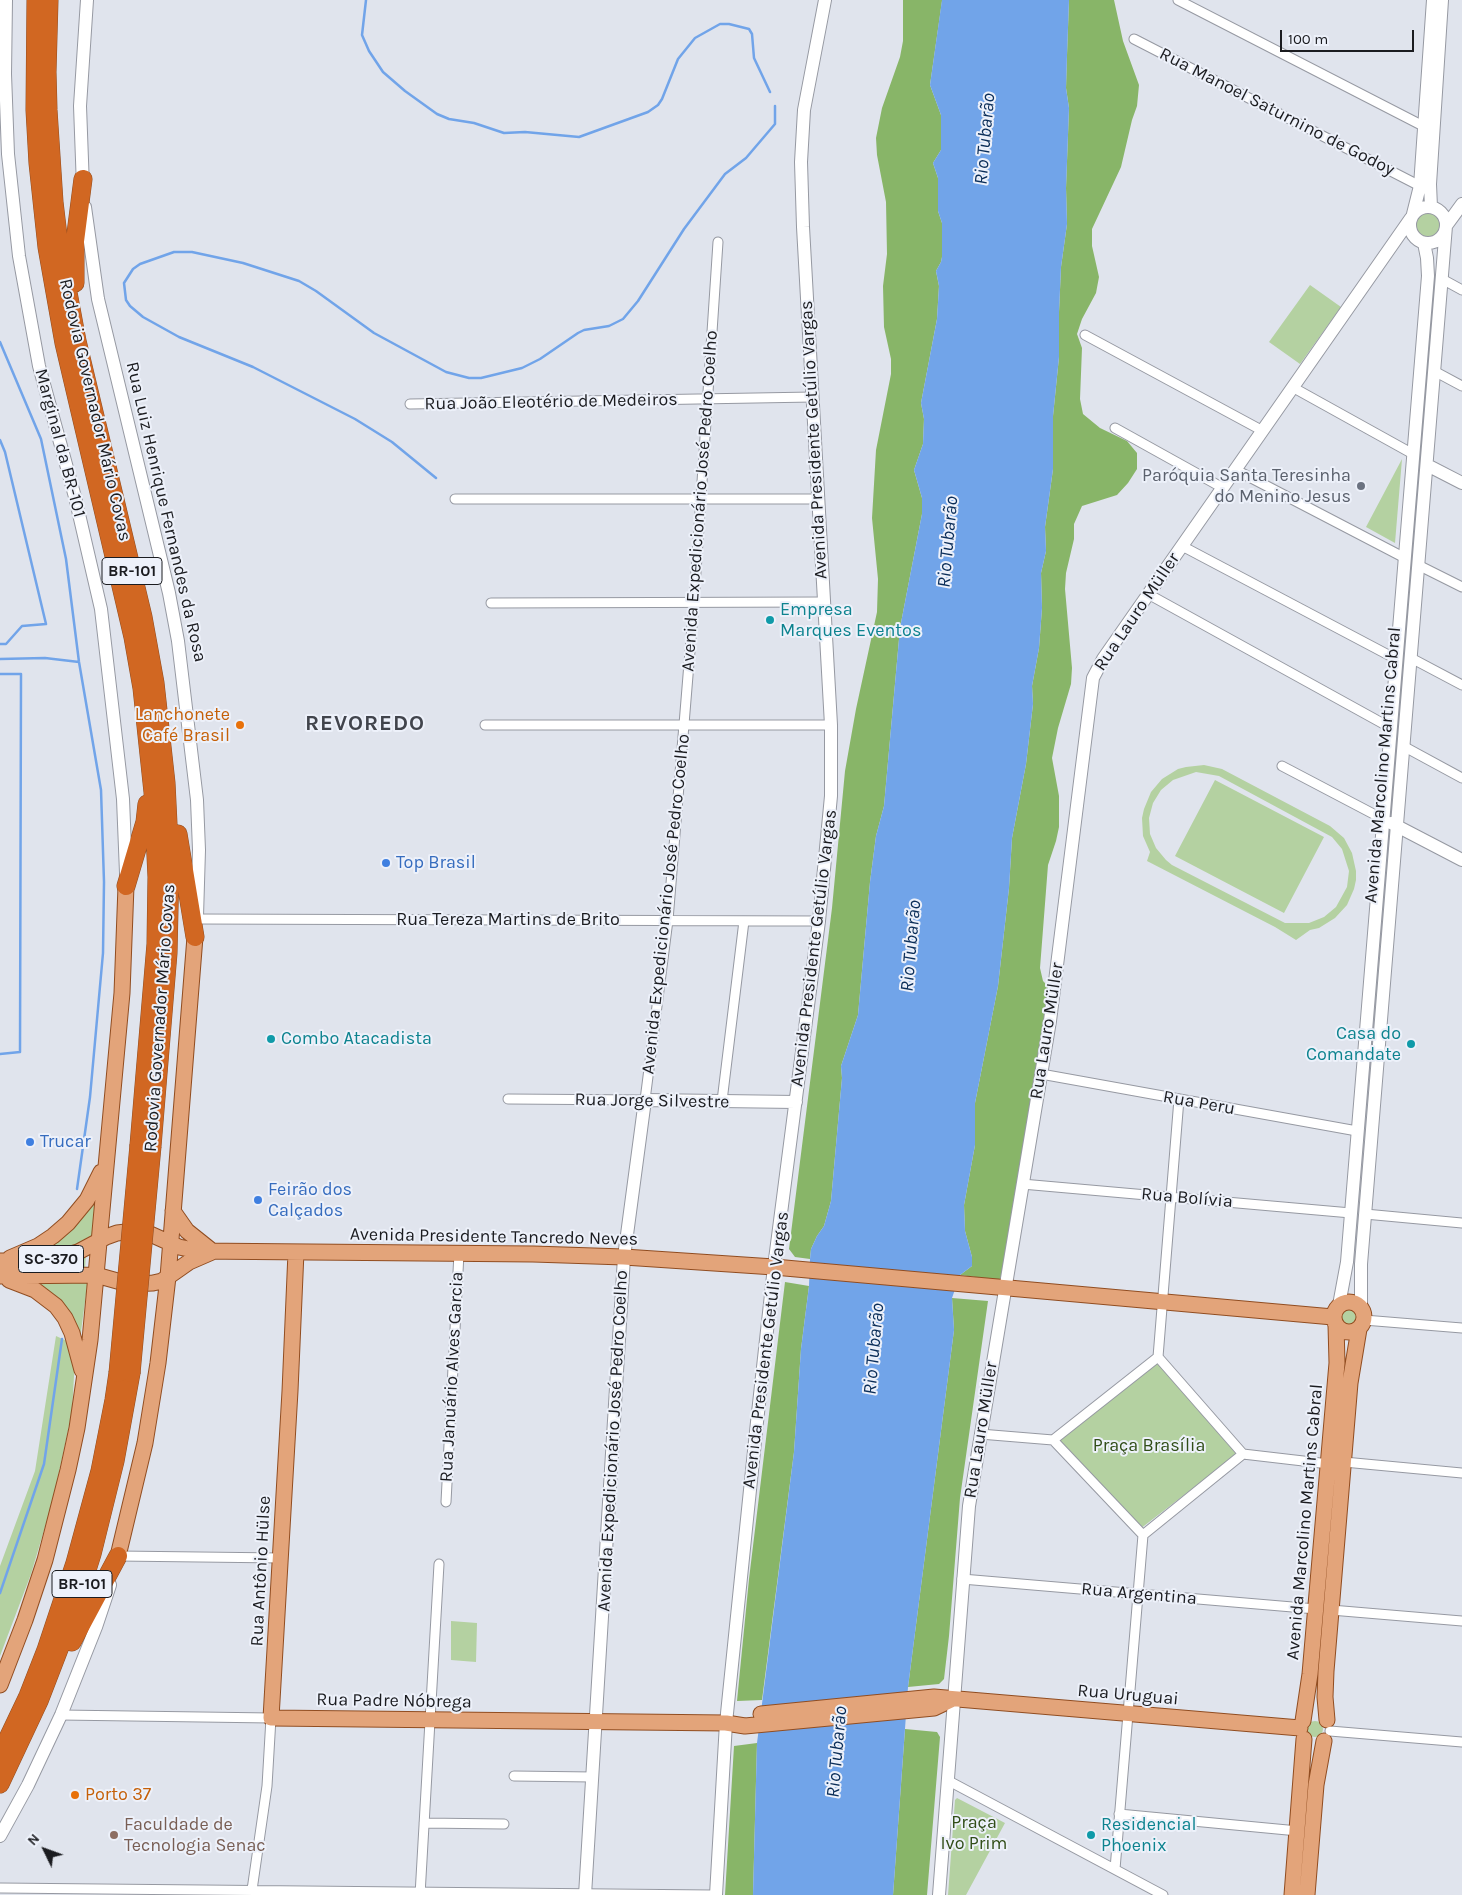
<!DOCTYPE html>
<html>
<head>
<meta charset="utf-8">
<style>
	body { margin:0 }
	#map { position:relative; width:1462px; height:1895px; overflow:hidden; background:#e0e4ed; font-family:Karla,sans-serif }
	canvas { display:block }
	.north { position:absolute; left:20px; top:1825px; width:50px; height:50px; -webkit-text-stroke:4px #edf1fa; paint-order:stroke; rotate:312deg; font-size:14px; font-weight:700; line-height:20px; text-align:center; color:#1b1c20 }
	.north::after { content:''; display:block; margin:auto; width:18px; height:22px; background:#1b1c20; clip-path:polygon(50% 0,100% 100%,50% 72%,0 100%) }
	.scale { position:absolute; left:1280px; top:30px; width:134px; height:22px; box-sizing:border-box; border:2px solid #1b1c20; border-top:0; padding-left:6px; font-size:15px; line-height:18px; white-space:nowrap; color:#1b1c20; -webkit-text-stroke:4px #edf1fa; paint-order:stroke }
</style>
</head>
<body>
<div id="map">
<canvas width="1462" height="1895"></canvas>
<div class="north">N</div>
<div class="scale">100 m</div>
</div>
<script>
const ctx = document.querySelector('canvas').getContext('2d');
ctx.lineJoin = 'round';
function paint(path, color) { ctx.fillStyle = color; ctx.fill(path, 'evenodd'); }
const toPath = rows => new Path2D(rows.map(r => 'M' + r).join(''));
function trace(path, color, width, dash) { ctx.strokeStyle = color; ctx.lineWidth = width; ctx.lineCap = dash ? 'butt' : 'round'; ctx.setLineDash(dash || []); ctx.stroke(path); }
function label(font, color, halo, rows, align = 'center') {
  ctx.font = font + ' Karla,sans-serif'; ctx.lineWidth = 4; ctx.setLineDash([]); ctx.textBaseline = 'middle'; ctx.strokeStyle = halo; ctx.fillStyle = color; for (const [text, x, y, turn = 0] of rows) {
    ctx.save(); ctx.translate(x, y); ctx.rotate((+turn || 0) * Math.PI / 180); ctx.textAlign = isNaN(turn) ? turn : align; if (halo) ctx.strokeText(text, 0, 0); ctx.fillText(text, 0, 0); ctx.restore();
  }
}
paint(toPath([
	'1416 225a12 12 0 1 1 24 0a12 12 0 1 1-24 0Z',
	[1310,285,1341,307,1300,364,1269,342],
	[1402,459,1395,543,1366,527],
	[1204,765,1222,769,1330,826,1344,838,1352,853,1356,871,1356,880,1354,889,1347,905,1335,918,1319,928,1310,930,1296,940,1275,927,1147,861,1150,852,1143,836,1142,818,1144,809,1151,792,1162,779,1178,769,1186,767],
	[1196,772,1219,776,1332,837,1342,849,1349,871,1347,887,1336,907,1324,917,1309,923,1285,923,1172,865,1166,860,1156,848,1150,834,1149,818,1153,803,1161,790,1173,780],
	[1215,780,1324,837,1284,913,1175,856],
	[99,1188,94,1235,76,1248,34,1254],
	[86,1252,85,1271,0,1271],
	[31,1278,88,1279,80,1339,59,1300],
	'1340 1317a9 9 0 1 1 18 0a9 9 0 1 1-18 0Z',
	[56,1336,69,1342,75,1358,72,1412,53,1500,31,1574,0,1656,0,1566,35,1471],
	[1157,1362,1237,1454,1140,1529,1059,1440],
	[451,1621,477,1623,476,1662,451,1660],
	'1307 1729a8 8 0 1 1 16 0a8 8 0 1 1-16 0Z',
	[957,1798,1005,1823,966,1895,948,1895,955,1800]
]), '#b4d1a1');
paint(toPath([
	[903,0,942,0,942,1,930,85,941,115,941,150,933,163,938,178,938,211,942,223,942,257,941,262,936,271,939,286,937,319,921,403,924,419,923,444,914,470,922,498,922,514,900,628,884,806,876,836,870,882,858,1015,841,1066,842,1078,831,1201,824,1226,817,1236,811,1249,810,1259,795,1257,789,1249,832,908,845,771,856,709,877,612,878,579,872,518,876,450,891,374,891,359,884,327,883,286,887,254,886,202,877,155,876,138,882,108,900,57,903,41],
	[1069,0,1114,0,1123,41,1139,85,1137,106,1132,120,1121,167,1092,229,1092,246,1099,277,1096,293,1082,319,1077,334,1082,348,1080,399,1083,414,1100,428,1127,441,1137,453,1137,469,1128,483,1117,495,1082,506,1074,524,1074,539,1066,573,1065,589,1072,668,1071,684,1058,728,1052,758,1059,796,1059,827,1056,841,1048,865,1040,968,1043,981,1049,987,1037,1073,1001,1278,998,1280,960,1275,972,1266,972,1257,965,1231,964,1205,975,1145,975,1103,998,986,1009,888,1012,838,1026,764,1033,704,1032,686,1039,648,1042,608,1041,573,1046,551,1045,527,1053,469,1053,416,1059,357,1059,312,1061,267,1067,224,1066,188,1069,108,1066,88,1067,55],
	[785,1282,809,1286,801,1349,794,1452,762,1700,737,1701,749,1579],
	[952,1298,988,1301,960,1498,949,1636,944,1679,939,1684,908,1687,954,1330],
	[905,1729,937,1732,940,1737,927,1895,893,1895],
	[757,1743,753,1895,725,1895,734,1746]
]), '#88b568');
paint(toPath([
	[942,0,1069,0,1067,55,1066,88,1069,108,1066,188,1067,224,1061,267,1059,312,1059,357,1053,416,1053,469,1045,527,1046,551,1041,573,1042,608,1039,648,1032,686,1033,704,1026,764,1012,838,1009,888,998,986,975,1103,975,1145,964,1205,965,1231,972,1257,972,1266,960,1275,952,1298,954,1330,908,1687,893,1895,753,1895,757,1743,794,1452,801,1349,809,1286,810,1259,811,1249,817,1236,824,1226,831,1201,842,1078,841,1066,858,1015,870,882,876,836,884,806,900,628,922,514,922,498,914,470,923,444,924,419,921,403,937,319,939,286,936,271,941,262,942,257,942,223,938,211,938,178,933,163,941,150,941,115,930,85]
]), '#71a4e9');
trace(toPath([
	[366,0,362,35,369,51,383,72,405,91,437,114,449,119,474,123,504,133,525,132,579,137,648,112,658,105,662,99,678,59,695,38,720,24,729,24,749,29,752,34,754,58,770,92],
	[0,342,41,439,66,559,79,662,101,790,104,882,103,953,90,1097,77,1189],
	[0,440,5,452,46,624,22,626,6,644,0,644],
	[436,478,392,442,355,419,253,367,179,337,143,317,130,306,126,300,124,283,133,269,140,264,174,252,192,252,243,263,299,281,316,291,374,333,446,372,469,378,481,378,522,368,540,359,578,333,584,330,609,326,623,319,638,301,684,229,725,174,746,158,775,124,775,106],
	[0,659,45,658,79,662],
	[0,674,21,674,20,1052,0,1054],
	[0,1593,44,1464,62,1339]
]), '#71a4e9', 2.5);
const street = toPath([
	[1178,0,1429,129],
	[1134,39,1420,186],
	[1442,279,1462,290],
	[1085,335,1263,431],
	[1434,371,1462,386],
	[1294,388,1413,454],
	[410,404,813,397],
	[1115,428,1223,488],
	[1236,470,1405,558],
	[455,499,817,499],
	[1182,546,1396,659],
	[1418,565,1462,587],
	[1148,594,1391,728],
	[491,603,823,602],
	[1411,658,1462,685],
	[485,725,831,725],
	[1403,746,1462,778],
	[1282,766,1383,819],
	[197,919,819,921],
	[1041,1074,1357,1131],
	[508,1099,645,1100,668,920,694,602,718,242],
	[722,1101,744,921],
	[1022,1184,1351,1213],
	[1365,1214,1462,1223],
	[1364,1320,1462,1328],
	[1158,1357,1179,1099],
	[1158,1357,1243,1454],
	[980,1434,1053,1440],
	[1053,1440,1158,1357],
	[1053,1440,1143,1535],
	[1243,1454,1329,1464],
	[1344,1462,1462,1473],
	[446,1502,459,1253],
	[1143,1535,1243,1454],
	[118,1556,281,1558],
	[962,1579,1316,1609],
	[1331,1610,1462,1621],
	[61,1715,271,1718,267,1786,252,1890],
	[1330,1731,1462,1742],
	[514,1776,593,1777],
	[947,1780,1163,1895],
	[1119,1814,1298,1831],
	[424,1823,504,1824],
	[1115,1869,1143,1535],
	[0,1888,712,1895],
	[420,1895,439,1564]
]);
const secondary = toPath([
	[6,0,5,74,8,154,19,256,39,366,75,497,101,609,123,799,126,873],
	[83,187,80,106,87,0],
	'1410 225a18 18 0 1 1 36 0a18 18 0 1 1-36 0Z',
	[85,207,98,299,169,593,178,641,197,800,199,850,197,916],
	[1431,207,1430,184,1442,0],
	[1413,214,1420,186,1433,0],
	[1427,465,1462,483],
	[1391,823,1462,860],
	[1339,1305,1347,1262,1428,276,1427,258,1424,243],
	[1361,1307,1361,1264,1446,226,1462,204],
	[0,1836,28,1785,61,1715,96,1627,110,1585],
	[585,1895,624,1257,645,1100,796,1102],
	[716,1895,726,1723,757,1422,774,1267,819,921,831,796,831,725,803,227,801,162,804,110,825,0],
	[939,1895,969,1506,1050,1021,1093,678,1103,659,1411,218]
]);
const primary = toPath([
	[173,1211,187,1231,212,1251],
	[296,1252,290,1391,271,1718,726,1723,745,1726,934,1708,953,1699],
	[10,1258,38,1246,53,1236,68,1223,87,1200,101,1172],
	[0,1261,31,1261,64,1256,78,1252,106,1237,117,1233,135,1231,148,1233,179,1247,198,1251,533,1254,624,1257,774,1267,1333,1317],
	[0,1276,96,1275,128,1284,153,1283,162,1281,189,1262,212,1252],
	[9,1280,35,1290,56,1306,65,1318,72,1333,82,1370],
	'1334 1317a15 15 0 1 1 30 0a15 15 0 1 1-30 0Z',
	[118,1556,145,1443,158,1363,168,1277,195,937],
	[0,1685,25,1620,45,1560,68,1470,77,1428,90,1340,122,993,126,886],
	[761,1714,934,1697,1300,1728],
	[1327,1720,1325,1697,1326,1671,1350,1383,1359,1329],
	[1303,1721,1310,1674,1337,1363,1336,1325],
	[1292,1895,1304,1739],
	[1307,1895,1316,1785,1324,1741]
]);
const highway = toPath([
	[36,0,35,110,38,163,47,247,64,343,133,637,142,688,153,792,157,877,156,944,139,1145],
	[49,0,47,72,48,110,54,202,59,244,77,341,143,617,155,683,166,783,170,865,168,953,152,1146],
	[75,283,75,241,83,179],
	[178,834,195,937],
	[126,886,145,822,147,804],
	[72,1642,118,1556],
	[0,1755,28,1696,46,1650,75,1563,100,1471,114,1400,118,1373],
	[0,1784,39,1701,76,1605,92,1554,115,1461,131,1373]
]);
trace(street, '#9699a2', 11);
trace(secondary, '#9699a2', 14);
trace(primary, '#914d21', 17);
trace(highway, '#914d21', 19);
trace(street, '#fff', 9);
trace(secondary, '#fff', 12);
trace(primary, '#e3a47a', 15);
trace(highway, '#d16722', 18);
const highwayBridge = toPath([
	[118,1373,139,1145],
	[131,1373,152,1146]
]);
trace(highwayBridge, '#914d21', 19, []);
trace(highwayBridge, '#d16722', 18);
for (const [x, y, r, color] of [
	[1361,486,5,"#6b7280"],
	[770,620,5,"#0f9aa8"],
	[240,725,5,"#e8710a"],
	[386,863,5,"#3f7fe0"],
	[271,1039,5,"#0f9aa8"],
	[1411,1044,5,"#0f9aa8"],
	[30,1142,5,"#3f7fe0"],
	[258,1200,5,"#3f7fe0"],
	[75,1795,5,"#e8710a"],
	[114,1835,5,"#8d6e63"],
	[1091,1835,5,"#0f9aa8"]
]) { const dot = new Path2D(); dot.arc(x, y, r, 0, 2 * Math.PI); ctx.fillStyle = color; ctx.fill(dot); trace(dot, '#edf1fa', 2); }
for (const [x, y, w] of [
	[132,571,60],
	[51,1259,65],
	[82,1584,60]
]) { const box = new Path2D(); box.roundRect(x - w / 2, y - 13.5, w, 27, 4); ctx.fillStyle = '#edf1fa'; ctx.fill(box); trace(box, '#1b1c20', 1); }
label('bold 16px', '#1b1c20', null, [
	["BR-101",132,571],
	["SC-370",51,1259],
	["BR-101",82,1584]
]);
label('18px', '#1b1c20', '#edf1fa', [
	["Rua Manoel Saturnino de Godoy",1277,112,27],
	["Rua João Eleotério de Medeiros",551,402,-1],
	["Rodovia Governador Mário Covas",95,410,77],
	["Avenida Presidente Getúlio Vargas",814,440,-93],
	["Marginal da BR-101",60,443,75],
	["Avenida Expedicionário José Pedro Coelho",700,501,-86],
	["Rua Luiz Henrique Fernandes da Rosa",166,512,77],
	["Rua Lauro Müller",1137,612,-56],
	["Avenida Marcolino Martins Cabral",1383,765,-85],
	["Avenida Expedicionário José Pedro Coelho",666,904,-84],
	["Rua Tereza Martins de Brito",508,920],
	["Avenida Presidente Getúlio Vargas",814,948,-83],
	["Rodovia Governador Mário Covas",160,1018,-86],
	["Rua Lauro Müller",1047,1031,-81],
	["Rua Jorge Silvestre",652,1101,1],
	["Rua Peru",1199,1103,10],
	["Rua Bolívia",1187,1198,5],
	["Avenida Presidente Tancredo Neves",494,1237,1],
	["Avenida Presidente Getúlio Vargas",766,1350,-83],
	["Rua Januário Alves Garcia",452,1377,-87],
	["Rua Lauro Müller",981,1430,-81],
	["Avenida Expedicionário José Pedro Coelho",613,1441,-87],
	["Avenida Marcolino Martins Cabral",1305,1522,-85],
	["Rua Antônio Hülse",261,1571,-87],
	["Rua Argentina",1139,1594,5],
	["Rua Uruguai",1128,1695,5],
	["Rua Padre Nóbrega",394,1701,1]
]);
label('18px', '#5b616d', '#edf1fa', [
	["Paróquia Santa Teresinha",1351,476],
	["do Menino Jesus",1351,497]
], 'right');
label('18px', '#0d838f', '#edf1fa', [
	["Empresa",780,610],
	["Marques Eventos",780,631],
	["Casa do",1401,1034,"right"],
	["Comandate",1401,1055,"right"],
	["Combo Atacadista",281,1039],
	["Residencial",1101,1825],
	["Phoenix",1101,1846]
], 'left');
label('18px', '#c56008', '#edf1fa', [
	["Lanchonete",230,715],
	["Café Brasil",230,736],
	["Porto 37",85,1795,"left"]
], 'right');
label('18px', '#366cbe', '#edf1fa', [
	["Top Brasil",396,863],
	["Trucar",40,1142],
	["Feirão dos",268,1190],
	["Calçados",268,1211]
], 'left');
label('18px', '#304d17', '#edf1fa', [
	["Praça Brasília",1149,1446],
	["Praça",974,1823],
	["Ivo Prim",974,1844]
]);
label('18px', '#785e54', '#edf1fa', [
	["Faculdade de",124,1825],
	["Tecnologia Senac",124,1846]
], 'left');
label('italic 19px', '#0b2e59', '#edf1fa', [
	["Rio Tubarão",985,139,-85],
	["Rio Tubarão",948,542,-85],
	["Rio Tubarão",911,946,-85],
	["Rio Tubarão",874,1349,-85],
	["Rio Tubarão",837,1752,-85]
]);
ctx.letterSpacing = '1px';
label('bold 22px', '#41444c', '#edf1fa', [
	["REVOREDO",365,724]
]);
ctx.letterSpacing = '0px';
</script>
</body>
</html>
